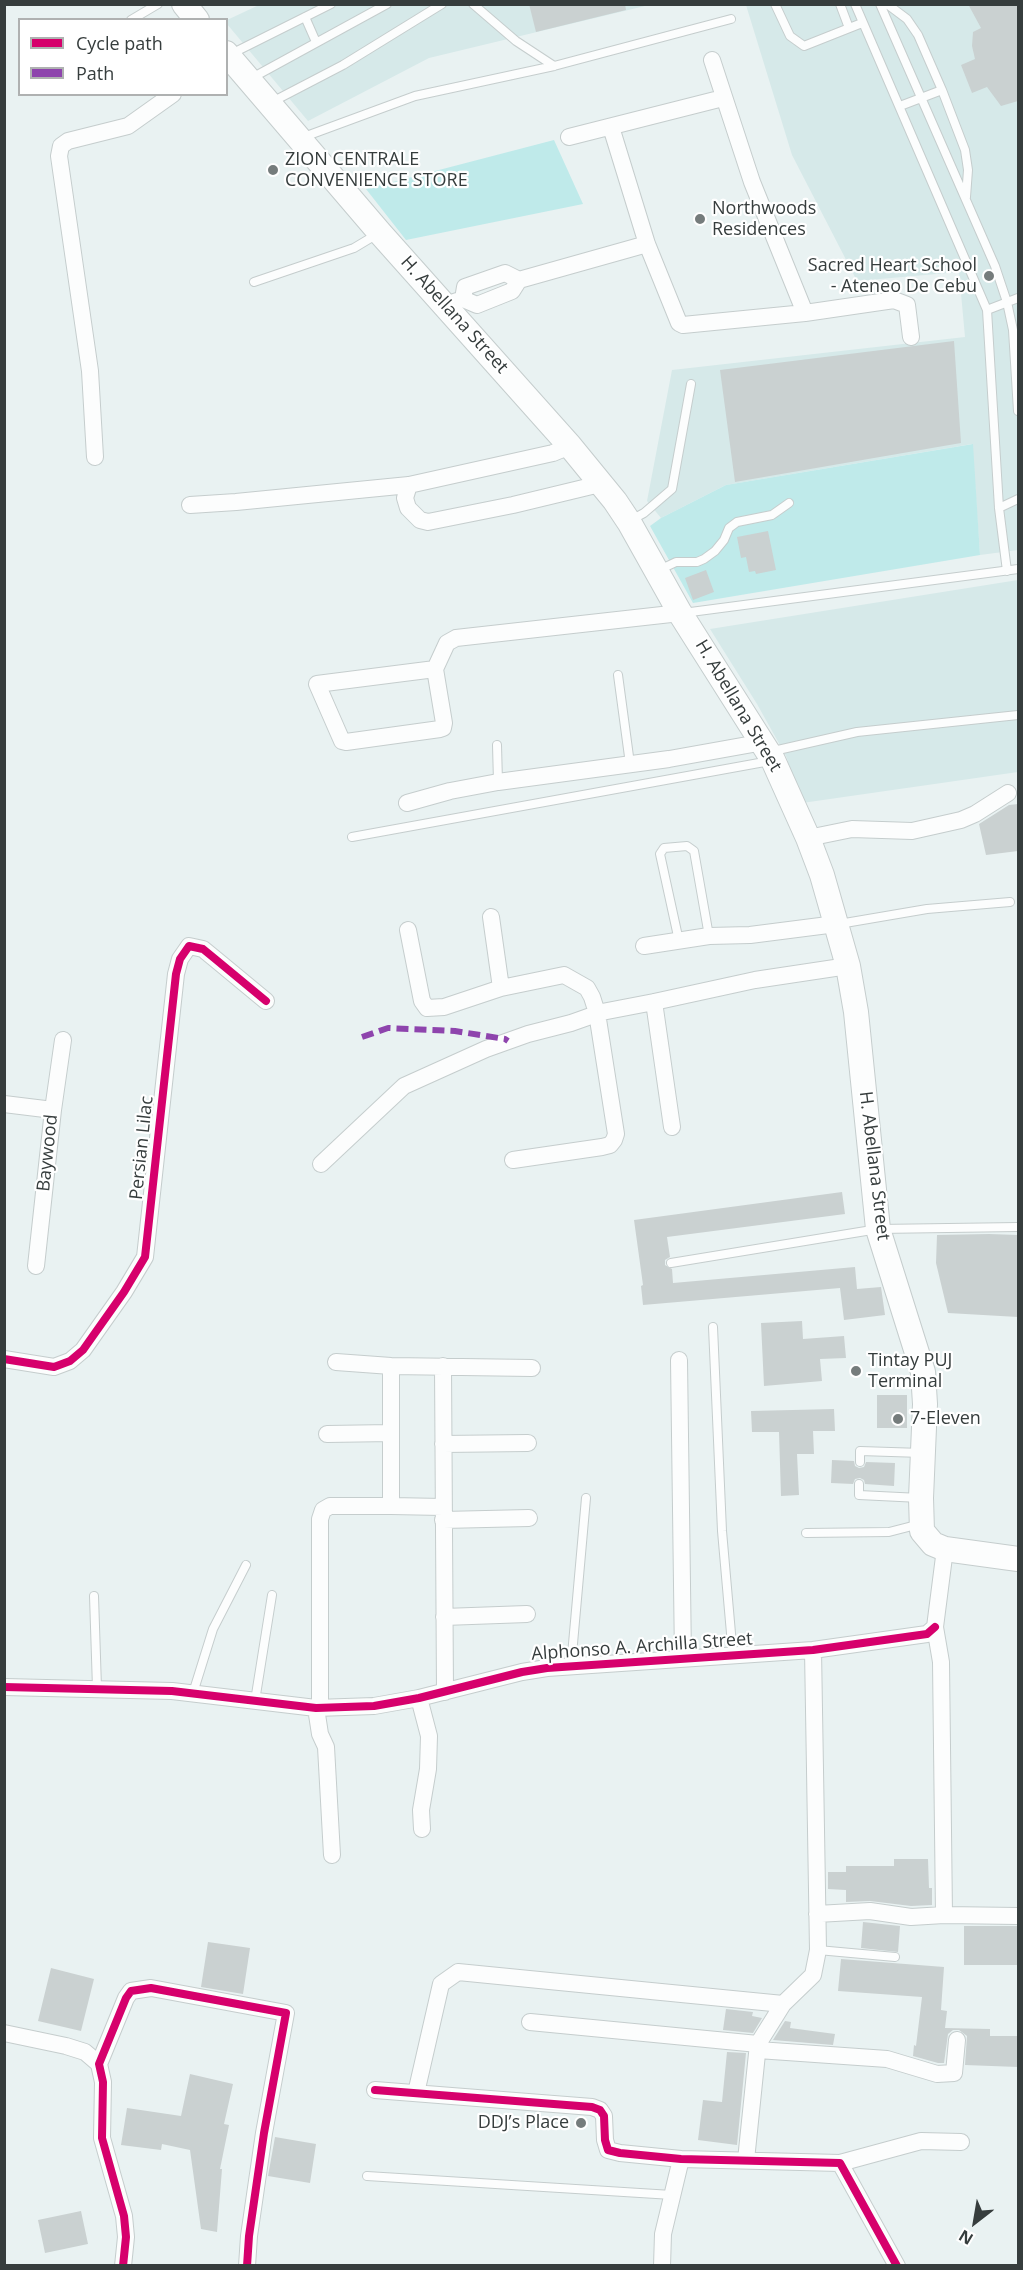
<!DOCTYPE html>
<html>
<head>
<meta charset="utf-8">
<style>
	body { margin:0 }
	#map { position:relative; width:1023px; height:2270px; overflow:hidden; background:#e9f2f2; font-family:"Open Sans",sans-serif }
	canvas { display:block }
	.frame { position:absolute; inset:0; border:6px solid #363d3d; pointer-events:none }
	.legend { position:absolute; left:18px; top:18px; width:210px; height:78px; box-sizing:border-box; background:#fff; border:2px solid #afb1b1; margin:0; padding:8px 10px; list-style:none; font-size:18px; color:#363d3d }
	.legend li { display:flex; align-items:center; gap:12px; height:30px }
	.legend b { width:30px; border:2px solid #afb1b1 }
	.north { position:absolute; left:945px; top:2192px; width:60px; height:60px; -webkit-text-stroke:4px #fff; paint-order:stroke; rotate:211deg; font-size:16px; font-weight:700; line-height:24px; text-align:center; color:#363d3d }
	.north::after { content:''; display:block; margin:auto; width:21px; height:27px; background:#363d3d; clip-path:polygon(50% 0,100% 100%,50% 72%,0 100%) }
</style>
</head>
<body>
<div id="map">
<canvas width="1023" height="2270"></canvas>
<div class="frame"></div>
<ul class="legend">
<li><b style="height:8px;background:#d6006c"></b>Cycle path</li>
<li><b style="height:8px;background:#8e44ad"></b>Path</li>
</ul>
<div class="north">N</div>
</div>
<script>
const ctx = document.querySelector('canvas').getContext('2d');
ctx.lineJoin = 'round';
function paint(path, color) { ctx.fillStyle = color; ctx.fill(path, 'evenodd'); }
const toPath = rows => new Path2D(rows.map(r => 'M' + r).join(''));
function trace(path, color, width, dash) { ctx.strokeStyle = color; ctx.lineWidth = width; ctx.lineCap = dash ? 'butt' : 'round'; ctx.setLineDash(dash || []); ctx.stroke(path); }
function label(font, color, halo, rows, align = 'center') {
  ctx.font = font + ' "Open Sans",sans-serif'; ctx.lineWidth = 4.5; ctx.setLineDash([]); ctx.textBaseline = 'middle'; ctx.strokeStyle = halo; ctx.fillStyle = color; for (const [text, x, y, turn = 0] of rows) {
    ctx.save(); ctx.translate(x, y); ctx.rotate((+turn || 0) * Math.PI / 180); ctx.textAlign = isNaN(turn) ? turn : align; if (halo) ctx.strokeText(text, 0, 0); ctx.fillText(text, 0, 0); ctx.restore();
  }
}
paint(toPath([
	[259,5,649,5,429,58,308,121,227,24,227,20],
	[746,5,1018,5,1018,550,980,555,972,444,726,485,661,518,647,501,672,370,965,337,959,272,857,281,792,155],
	[1018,580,1018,772,802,803,786,756,757,704,710,629]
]), '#d6e9e9');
paint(toPath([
	[554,140,583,204,406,240,366,189],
	[973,444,980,555,693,603,650,526,661,518,726,485]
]), '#bfeaea');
paint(toPath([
	[529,4,625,4,626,10,536,32],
	[968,4,1018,4,1018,101,1001,106,987,87,972,93,961,65,975,59,972,46,973,32,981,28],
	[954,341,961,443,735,482,720,370],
	[768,531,776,570,756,574,755,571,749,572,746,557,741,558,737,537],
	[706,570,714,592,693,600,685,578],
	[1018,804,1018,851,986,855,979,824,1009,805],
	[842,1192,845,1214,667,1237,670,1257,665,1260,665,1265,672,1269,673,1283,855,1267,857,1289,881,1287,885,1315,844,1320,840,1288,643,1305,641,1286,643,1285,634,1220],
	[989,1234,1018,1235,1018,1317,948,1313,936,1263,937,1235],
	[802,1321,803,1339,844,1336,846,1358,820,1359,822,1381,764,1386,761,1323],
	[877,1395,907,1395,907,1428,877,1428],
	[834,1409,835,1431,813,1431,814,1454,797,1454,799,1495,781,1496,779,1432,752,1432,751,1411],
	[832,1460,854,1461,855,1466,859,1468,864,1467,866,1462,895,1463,894,1486,865,1484,864,1480,860,1478,855,1479,853,1484,831,1483],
	[894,1859,928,1859,929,1888,932,1888,932,1905,911,1906,870,1901,846,1902,846,1890,828,1889,828,1872,846,1872,846,1866,894,1866],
	[863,1922,900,1926,898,1952,861,1948],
	[964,1926,1018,1926,1018,1965,964,1965],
	[208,1942,250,1948,243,1994,201,1987],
	[841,1959,944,1967,941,2010,947,2011,945,2028,990,2029,990,2036,1018,2036,1018,2067,965,2065,967,2036,959,2030,953,2030,948,2034,944,2063,938,2063,913,2056,914,2045,916,2046,922,1997,838,1991],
	[51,1968,94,1979,81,2031,38,2021],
	[726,2009,753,2012,752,2016,762,2018,753,2033,723,2030],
	[785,2021,791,2022,790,2028,835,2034,833,2045,773,2040],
	[727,2052,746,2053,737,2145,698,2140,703,2100,722,2102],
	[190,2074,233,2084,224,2124,229,2125,220,2169,222,2169,217,2232,201,2229,190,2150,162,2144,161,2150,121,2145,127,2108,181,2116],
	[275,2137,316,2144,310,2183,268,2176],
	[81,2211,88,2244,45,2253,38,2220]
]), '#cad1d1');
const lane = toPath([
	[473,4,516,41,554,66],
	[775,4,790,36,804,46,862,23],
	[840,4,849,28],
	[855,4,987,310,999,508,1007,571],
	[880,4,995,266,1007,302,1013,330,1018,411],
	[887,4,907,19,918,35,942,90,965,150,968,170,966,197],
	[305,17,316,42],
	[131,20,158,4],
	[231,54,331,4],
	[250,79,387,4],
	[270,103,343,65,442,4],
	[900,106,942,90],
	[301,138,415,96,554,66,731,19],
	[254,282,354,248,379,233],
	[987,310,1018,298],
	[999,508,1018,499],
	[631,520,644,513,672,489,691,384],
	[659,570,676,562,697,562,704,559,715,551,724,540,729,528,737,522,772,515,789,503],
	[683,613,1018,569],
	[618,675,630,764],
	[497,745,498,782],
	[769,752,857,732,1018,715],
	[352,837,770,761],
	[839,924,927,909,1010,902],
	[679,941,660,854,664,848,687,846,694,851,709,936],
	[671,1263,878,1229,1018,1227],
	[713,1327,722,1531,733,1656],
	[860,1462,860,1451,922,1453],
	[859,1484,859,1495,920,1498],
	[806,1533,889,1532,920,1524],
	[94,1596,97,1688],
	[571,1666,586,1498],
	[193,1693,213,1629,246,1565],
	[255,1701,272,1595],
	[818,1950,895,1957],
	[367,2176,672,2195]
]);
const street = toPath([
	[712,60,752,182,805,313],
	[611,127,647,244,679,323,683,325,805,313,894,300,907,305,911,337],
	[569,137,723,98],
	[463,299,465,287,505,273,519,280],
	[445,305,463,299,477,305,512,291,519,280,647,244],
	[95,457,90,371,59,156,61,146,68,141,128,126,173,94],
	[409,485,405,498,408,508,420,520,428,522,513,505,600,484],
	[190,505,236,502,409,485,553,453,570,446],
	[435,669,317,684,342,741,346,742,440,729,443,728,444,723,435,669,447,643,456,638,680,613],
	[407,803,450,791,498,782,669,759,764,742],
	[808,838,852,829,912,831,961,820,975,814,1008,793],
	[491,917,501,988],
	[408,930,422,1001,427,1008,444,1007,501,988,564,975,587,988,592,997,597,1013,616,1134,614,1140,610,1145,602,1147,513,1160],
	[644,946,709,936,750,935,836,924],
	[654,1002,672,1127],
	[4,1104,53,1110],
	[321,1164,404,1086,486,1049,528,1034,571,1023,602,1012,654,1002,755,980,848,966],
	[36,1266,53,1110,63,1040],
	[4,1359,54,1367,70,1361,83,1350,124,1292,145,1257,176,974,180,959,189,946,203,949,214,958,266,1001],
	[679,1360,683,1659],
	[336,1362,391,1366,532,1368],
	[443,1366,445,1692],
	[327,1434,391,1433],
	[443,1444,528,1443],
	[391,1506,443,1507],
	[443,1520,529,1518],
	[444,1617,527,1614],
	[4,1687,172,1691,316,1708,374,1706,419,1698,522,1672,547,1668,813,1650,927,1634,935,1627],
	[419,1698,429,1736,428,1769,421,1810,422,1829],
	[316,1708,320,1734,326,1747,332,1855],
	[320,1708,320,1519,323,1510,330,1506,391,1506,391,1366],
	[817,1914,870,1911,911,1917,944,1915,1018,1916],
	[944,1915,941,1662,935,1627,945,1549],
	[530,2022,758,2044],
	[4,2033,66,2046,85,2052,99,2064],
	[758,2050,887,2059,937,2074,954,2073,957,2040],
	[375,2090,592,2107,600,2110,604,2116,605,2140,608,2150,620,2153,681,2159,840,2163,897,2266],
	[416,2093,441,1984,458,1972,783,2004],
	[746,2160,758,2044,783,2004,813,1975,818,1950,813,1650],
	[840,2163,921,2141,961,2142],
	[123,2266,126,2237,124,2216,102,2138,103,2082,99,2064,126,1998,131,1991,151,1988,286,2013,264,2133,249,2236,247,2266],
	[662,2266,663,2234,681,2159]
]);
const secondary = toPath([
	[184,4,197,20],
	[226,53,380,233,570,446,615,501,629,522,680,613,773,760,808,838,822,875,848,966,856,1012,878,1229,923,1372,925,1404,921,1498,922,1531,933,1544,945,1549,1018,1559]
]);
trace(lane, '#c5cdcd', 10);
trace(street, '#c5cdcd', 18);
trace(secondary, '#c5cdcd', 26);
trace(lane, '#fcfdfd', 8);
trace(street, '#fcfdfd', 16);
trace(secondary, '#fcfdfd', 24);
trace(toPath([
	[362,1037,388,1028,455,1031,505,1039,508,1041]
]), '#8e44ad', 6, [12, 6]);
trace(toPath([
	[4,1359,54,1367,70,1361,83,1350,124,1292,145,1257,176,974,180,959,189,946,203,949,214,958,266,1001],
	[4,1687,172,1691,316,1708,374,1706,419,1698,522,1672,547,1668,813,1650,927,1634,935,1627],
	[375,2090,592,2107,600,2110,604,2116,605,2140,608,2150,620,2153,681,2159,840,2163,897,2266],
	[123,2266,126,2237,124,2216,102,2138,103,2082,99,2064,126,1998,131,1991,151,1988,286,2013,264,2133,249,2236,247,2266]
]), '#d6006c', 8);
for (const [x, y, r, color] of [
	[273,170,6,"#757c7c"],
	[700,219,6,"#757c7c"],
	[989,276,6,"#757c7c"],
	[856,1371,6,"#757c7c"],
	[898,1419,6,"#757c7c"],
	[581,2123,6,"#757c7c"]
]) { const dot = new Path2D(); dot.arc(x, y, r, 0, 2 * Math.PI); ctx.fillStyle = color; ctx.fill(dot); trace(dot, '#fff', 2); }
label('18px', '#363d3d', '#fff', [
	["ZION CENTRALE",285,160],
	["CONVENIENCE STORE",285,181],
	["Northwoods",712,209],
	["Residences",712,230],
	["Sacred Heart School",977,266,"right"],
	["- Ateneo De Cebu",977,287,"right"],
	["Tintay PUJ",868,1361],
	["Terminal",868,1382],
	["7-Eleven",910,1419],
	["DDJ’s Place",569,2123,"right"]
], 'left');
label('18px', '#363d3d', '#fff', [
	["H. Abellana Street",454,315,48],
	["H. Abellana Street",738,706,59],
	["Persian Lilac",142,1148,-84],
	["Baywood",48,1153,-84],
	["H. Abellana Street",874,1166,83],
	["Alphonso A. Archilla Street",642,1647,-4]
]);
</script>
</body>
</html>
